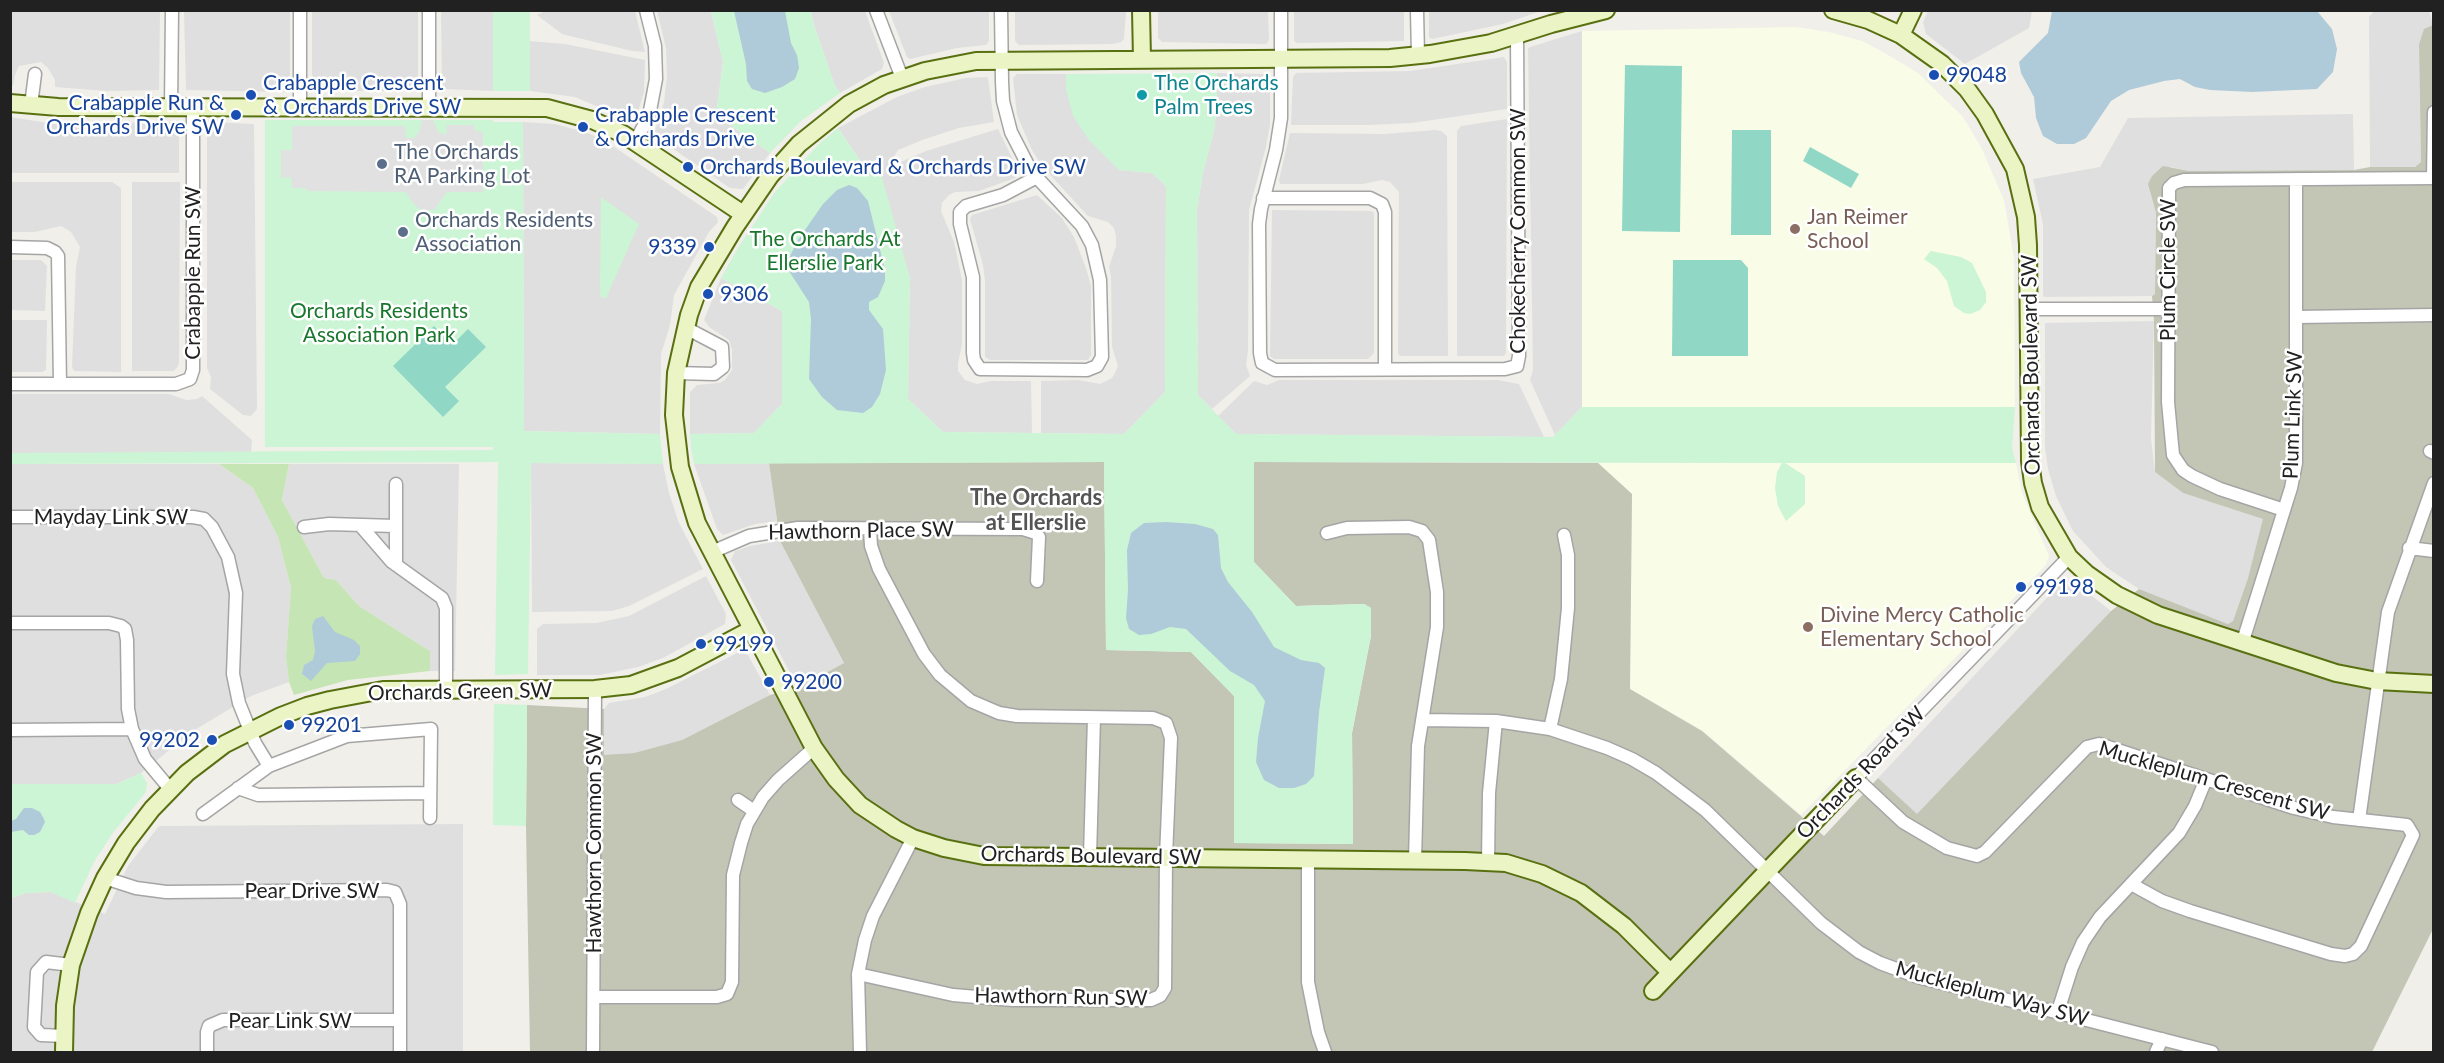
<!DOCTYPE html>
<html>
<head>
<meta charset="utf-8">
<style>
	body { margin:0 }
	#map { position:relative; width:2444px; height:1063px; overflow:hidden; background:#f1efe9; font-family:Lato,sans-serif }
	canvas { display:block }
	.frame { position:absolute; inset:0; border:12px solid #212121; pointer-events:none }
</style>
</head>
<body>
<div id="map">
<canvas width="2444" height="1063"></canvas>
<div class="frame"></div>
</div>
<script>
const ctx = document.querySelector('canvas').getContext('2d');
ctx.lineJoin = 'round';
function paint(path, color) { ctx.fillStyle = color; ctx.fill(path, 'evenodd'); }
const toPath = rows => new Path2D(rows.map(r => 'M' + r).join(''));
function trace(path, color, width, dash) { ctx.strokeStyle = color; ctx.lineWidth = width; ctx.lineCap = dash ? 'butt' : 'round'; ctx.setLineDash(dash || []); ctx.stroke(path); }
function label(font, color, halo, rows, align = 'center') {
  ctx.font = font + ' Lato,sans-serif'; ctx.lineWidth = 5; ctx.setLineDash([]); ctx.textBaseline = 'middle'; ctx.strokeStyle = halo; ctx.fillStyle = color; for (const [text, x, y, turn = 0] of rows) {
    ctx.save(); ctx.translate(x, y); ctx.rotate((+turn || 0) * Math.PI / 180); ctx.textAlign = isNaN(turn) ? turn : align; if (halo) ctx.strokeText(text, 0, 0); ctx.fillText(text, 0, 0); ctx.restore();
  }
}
paint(toPath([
	[11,10,160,11,159,90,107,91,55,87,55,80,48,68,41,62,19,66,15,75,13,86,11,85],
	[184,11,290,11,290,90,286,92,186,90],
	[312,11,418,11,418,88,415,91,316,91,312,87],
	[441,11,493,11,493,91,445,89,442,84],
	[545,11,635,11,645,52,632,51,562,34,537,15],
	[657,11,711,11,723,62,716,115,770,153,743,189,730,188,656,137,654,134,664,102,667,76,666,48],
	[811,11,865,11,884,63,882,69,840,93,835,86,814,25],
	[889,11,989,11,989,41,986,45,957,48,910,59,907,57],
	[1015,11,1126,11,1124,39,1121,42,1112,44,1019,45,1015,41],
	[1158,11,1268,11,1269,40,1266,44,1162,42,1158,38],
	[1294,11,1404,11,1404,41,1297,43,1294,41],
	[1429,11,1429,10,1541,11,1503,24,1432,39,1429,37],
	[1928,11,1928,10,2032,11,2029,28,1965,64,1926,34,1923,22],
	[2374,11,2429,11,2433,25,2424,30,2419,44,2421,163,2415,167,2370,167,2369,17],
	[1582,31,1582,407,1555,435,1530,380,1533,370,1528,49,1530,47],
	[529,41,565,44,645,60,644,92,636,118,629,120,575,97,530,91],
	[1504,57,1507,62,1507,109,1412,123,1369,125,1291,125,1293,77,1296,73,1410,71],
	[1217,73,1266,74,1270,78,1270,124,1266,147,1249,210,1248,351,1246,365,1250,376,1212,409,1198,395,1197,210,1203,172,1214,131,1217,103],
	[1017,74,1066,74,1066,89,1119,170,1152,173,1166,186,1165,392,1124,434,1041,433,1041,381,1078,380,1100,384,1112,378,1115,373,1118,366,1112,347,1111,276,1109,267,1116,246,1116,236,1114,228,1108,222,1088,216,1042,166,1032,150,1017,115,1013,78],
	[986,77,988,78,994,122,959,128,925,139,898,150,887,168,926,151,998,129,1018,170,1015,178,979,191,955,192,949,195,942,203,941,211,954,242,962,280,962,345,958,363,958,371,965,380,977,384,991,381,1031,381,1032,433,943,432,908,399,910,278,868,172,838,128,897,97,925,87,966,78],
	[2353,114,2354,170,2189,171,2171,167,2150,192,2156,213,2155,294,2152,296,2045,297,2043,295,2043,224,2033,179,2100,167,2128,118],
	[10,117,55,124,173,122,179,123,179,173,11,173],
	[1507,119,1506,353,1504,356,1457,356,1457,131,1461,126],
	[207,122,254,124,257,409,251,416,243,415,210,389,211,377,207,368],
	[523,122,555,124,588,133,607,142,717,217,718,222,709,232,674,295,670,325,661,354,660,434,524,431],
	[1435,130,1441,131,1447,136,1448,356,1400,356,1398,354,1399,192,1390,182,1382,180,1363,184,1280,184,1279,180,1290,133,1385,134],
	[11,182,112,182,121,188,121,372,74,371,72,367,76,267,80,247,71,232,61,226,35,232,11,232],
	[132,182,180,182,179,363,177,368,173,371,132,371],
	[1037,195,1062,218,1074,237,1086,268,1091,286,1091,355,1088,360,990,360,985,357,985,281,983,265,970,219,972,215],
	[1272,210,1371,211,1374,213,1374,353,1368,359,1274,359,1270,356],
	[11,260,41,260,47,266,45,311,11,310],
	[721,278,782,311,782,404,754,433,690,434,690,392,697,385,719,383,725,380,732,370,732,349,729,340,709,327,704,320],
	[11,320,47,320,46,370,42,372,11,372],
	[2154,321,2151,439,2155,472,2183,493,2264,519,2248,578,2233,621,2228,624,2139,589,2106,567,2073,531,2056,496,2048,469,2045,448,2045,323],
	[1279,380,1498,380,1519,384,1544,437,1236,434,1218,416,1254,381,1267,385],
	[11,394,169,394,186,400,197,399,202,396,252,440,251,453,11,453],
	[531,463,663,464,669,493,679,523,703,569,629,606,612,611,532,612],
	[769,463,777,521,755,524,723,535,717,529,694,464],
	[10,464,219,464,253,488,278,537,291,588,286,657,289,682,251,696,193,731,141,773,117,784,11,784],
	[289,464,459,464,455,671,430,671,430,651,359,606,336,580,324,578,282,500],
	[780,541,844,663,798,688,731,560,735,551,750,546],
	[706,576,726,614,725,624,663,658,638,667,600,675,537,675,537,629,543,624,596,623,629,616],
	[2068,580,2073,581,2111,611,1917,815,1878,778,2058,586],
	[739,652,748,655,770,695,682,740,634,753,604,756,604,709,609,703,645,697,666,689],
	[463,824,463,1052,11,1052,11,898,26,893,51,892,105,914,128,866,159,826]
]), '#dfdfdf');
paint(toPath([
	[1796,27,1829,32,1862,41,1883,52,1918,73,1963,117,1981,147,2004,200,2014,258,2015,407,1582,407,1582,31],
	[1598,463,2016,463,2022,493,2049,556,2046,565,1801,815,1703,731,1630,689,1632,494]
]), '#f9fce7');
paint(toPath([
	[2433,25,2433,929,2372,1052,530,1052,526,826,527,705,604,709,604,755,634,753,682,740,770,695,798,688,844,663,780,541,769,463,1104,462,1106,650,1191,652,1234,696,1234,843,1353,844,1352,733,1371,636,1371,608,1364,604,1296,606,1254,562,1253,462,1598,463,1632,494,1630,689,1702,731,1824,836,1878,778,1917,814,2111,611,2139,589,2228,624,2233,621,2248,578,2263,519,2183,493,2155,472,2154,321,2152,296,2155,294,2156,213,2148,184,2152,176,2163,166,2189,171,2354,170,2370,167,2415,167,2421,162,2419,44,2424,29]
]), '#c3c5b5');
paint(toPath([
	[219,464,289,464,282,500,324,578,336,580,359,606,430,651,430,671,348,680,294,695,289,682,286,657,291,588,278,537,253,488]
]), '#c6e5b5');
paint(toPath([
	[493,11,530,11,530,91,493,91],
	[711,11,811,11,814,25,835,86,840,93,801,121,770,153,716,115,723,62],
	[1217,73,1217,103,1214,131,1203,172,1197,210,1198,395,1236,434,1553,437,1582,407,2015,407,2012,448,2016,463,1785,463,1805,476,1805,504,1786,521,1778,506,1775,488,1777,472,1782,463,1254,462,1254,562,1296,606,1364,604,1371,608,1371,635,1352,733,1353,844,1234,843,1234,696,1191,652,1106,650,1104,462,694,464,691,448,690,434,754,433,782,404,782,311,721,278,739,246,775,192,818,145,838,128,868,172,881,174,910,278,908,399,943,432,1124,434,1165,392,1166,186,1152,173,1119,170,1089,140,1073,116,1066,89,1066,74],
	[265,120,493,120,493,122,523,122,524,431,660,434,663,464,531,463,528,674,495,675,498,462,11,464,10,453,493,450,493,447,265,447],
	[601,197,639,224,606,298,600,297],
	[1931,251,1961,257,1972,263,1986,292,1986,302,1980,310,1970,314,1964,313,1954,306,1947,281,1937,268,1924,259],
	[494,704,527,705,526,826,493,825],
	[141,773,147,783,146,792,112,834,94,862,75,903,51,892,26,893,11,898,11,784,117,784]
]), '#ccf5d5');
paint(toPath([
	[1625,65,1682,66,1680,232,1622,231],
	[1732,130,1771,130,1771,235,1731,235],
	[1810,147,1859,174,1851,188,1803,161],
	[1673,260,1741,260,1748,268,1748,356,1672,356],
	[434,326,452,345,468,329,486,347,445,387,459,401,443,417,393,366]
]), '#90d7c5');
paint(toPath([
	[422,120,433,120,438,132,446,135,447,125,474,125,475,131,483,132,483,192,447,192,434,210,421,210,413,203,406,192,307,191,306,188,292,188,291,177,281,178,281,150,292,150,292,126,405,126,406,138,414,138,419,132]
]), '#e1e1e1');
paint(toPath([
	[734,11,785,11,791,43,797,55,799,68,795,79,782,87,765,93,752,89,747,81,746,64],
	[2052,11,2317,11,2332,29,2337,49,2333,72,2317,89,2252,92,2210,90,2195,87,2180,79,2164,81,2129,90,2111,101,2086,138,2074,144,2057,144,2043,136,2036,118,2034,97,2021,73,2019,62,2048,33],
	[849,185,857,188,868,201,885,270,885,281,878,297,869,302,869,310,883,329,886,370,880,394,872,407,863,413,837,410,822,397,809,379,811,319,809,302,789,271,788,260,798,240,823,204,837,190],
	[1166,522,1195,524,1213,529,1218,535,1221,568,1228,582,1252,612,1274,647,1301,660,1319,663,1325,668,1319,712,1314,776,1306,784,1294,788,1279,788,1264,780,1256,762,1258,738,1265,701,1254,685,1230,671,1186,629,1170,627,1151,634,1139,635,1129,629,1126,618,1128,590,1127,550,1131,533,1144,523],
	[323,616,335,632,354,640,360,646,360,654,355,661,327,663,311,681,302,674,304,665,313,660,315,651,312,626,315,619],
	[24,808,32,808,40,812,43,817,45,822,40,832,34,835,29,835,23,830,11,832,11,821,16,819]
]), '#afcad9');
const street = toPath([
	[300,10,300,107],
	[876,10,902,78],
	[1001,10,1002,82,1003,101,1011,132,1031,171,1082,226,1092,245,1100,280,1102,357,1097,366,1087,370,980,369,974,360,973,353,973,277,960,224,960,212,966,206,1003,195,1037,177],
	[1281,10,1281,118,1276,150,1261,209,1259,224,1260,353,1262,363,1275,370,1505,369,1517,366,1519,356,1517,35],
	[1417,10,1418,56],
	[31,105,35,74],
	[171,107,172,10],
	[429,107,429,10],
	[635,142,649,116,656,79,655,46,646,10],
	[2433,178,2434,112],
	[1263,198,1370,198,1382,204,1385,212,1385,369],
	[10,247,47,248,55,252,58,256,60,384],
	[2029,309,2167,309],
	[2296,317,2434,315],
	[676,373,714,374,723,367,722,347,686,328],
	[10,384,176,384,190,379,193,370,193,107],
	[2430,451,2434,453],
	[396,484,396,565],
	[2284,510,2220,489,2192,476,2183,470,2173,455,2168,402,2169,188,2174,183,2184,180,2434,178],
	[10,517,193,517,204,519,212,527,228,557,236,593,233,674,239,703,255,743,269,766,203,814],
	[360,525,392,562,442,598,446,608,446,689],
	[304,527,329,524,395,526],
	[1327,533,1347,528,1409,527,1422,531,1429,540,1437,592,1437,627,1418,746,1415,860],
	[2409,548,2434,551],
	[712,552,749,536,798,528,1023,529,1036,533,1039,537,1037,581],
	[2069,557,1856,778,1903,822,1947,848,1977,856,1985,852,2087,747,2099,744,2294,808,2333,817,2407,825,2413,835,2361,946,2353,954,2345,956,2331,954,2190,911,2162,901,2131,884],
	[10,623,109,623,121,626,125,629,127,640,128,709,132,729,145,759,170,789],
	[2242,644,2291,488,2296,463,2296,179],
	[1422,720,1496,721,1550,729,1607,748,1632,759,1656,773,1705,810,1821,923,1859,952,1880,963,1918,977,2212,1052],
	[1550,729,1561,679,1568,608,1568,555,1564,535],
	[10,730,132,729],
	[269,766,347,736,431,729,430,818],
	[238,788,258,795,430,793],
	[738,800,754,811],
	[2359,820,2388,612,2434,483],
	[1090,856,1094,718],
	[1308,859,1308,982,1318,1032,1325,1052],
	[1488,861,1489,793,1496,721],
	[105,878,136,888,166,892,387,890,395,892,400,904,400,1052],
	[858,974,953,995,1013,1000,1151,1000,1160,996,1165,988,1166,857,1171,738,1166,723,1153,718,1017,716,999,713,971,701,940,675,924,654,879,569,871,546,870,529],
	[595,997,717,997,727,994,732,982,733,875,741,843,747,824,763,797,778,780,814,748],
	[2058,1011,2072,967,2083,942,2100,917,2179,833,2195,806,2206,779],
	[64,1036,41,1035,34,1027,37,972,46,962,71,965],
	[207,1052,207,1032,209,1026,223,1020,400,1020],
	[593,1052,595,689],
	[860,1052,858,974,865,940,873,916,913,838],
	[2156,1052,2162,1039]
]);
const secondary = toPath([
	[1141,10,1142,59],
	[1606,10,1551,24,1491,43,1430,54,1390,58,976,61,925,71,884,85,849,104,799,144,770,176,735,227,699,287,689,315,676,373,674,415,680,467,697,523,814,748,836,779,860,805,896,829,913,838,944,848,984,856,1465,861,1506,863,1542,874,1581,893,1624,926,1670,972],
	[1833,10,1868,20,1901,35,1942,64,1967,89,1985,114,2015,169,2026,217,2028,245,2030,461,2033,483,2040,507,2069,557,2087,574,2117,595,2158,615,2336,673,2377,681,2434,684],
	[1901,35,1913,10],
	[10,103,58,107,547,108,592,120,623,134,743,214],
	[1653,991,1856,778],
	[64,1052,65,1006,71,965,89,913,105,878,126,843,152,809,187,773,225,744,281,716,307,706,330,700,383,690,595,689,631,685,678,668,752,629]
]);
trace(street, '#a5a5a5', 15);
trace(secondary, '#597011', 20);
trace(street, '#fff', 12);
trace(secondary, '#ebf4c4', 16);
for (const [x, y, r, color] of [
	[1934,75,6,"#1a4fb4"],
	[251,95,6,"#1a4fb4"],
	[1142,95,6,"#0f9aa8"],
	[236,115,6,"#1a4fb4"],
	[583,127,6,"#1a4fb4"],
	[382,164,6,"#5c6f8a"],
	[688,167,6,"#1a4fb4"],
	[1795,229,6,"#8d6e63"],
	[403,232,6,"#5c6f8a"],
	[709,247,6,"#1a4fb4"],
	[708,294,6,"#1a4fb4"],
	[2021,587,6,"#1a4fb4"],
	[1808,627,6,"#8d6e63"],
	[701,644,6,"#1a4fb4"],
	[769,682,6,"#1a4fb4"],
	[289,725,6,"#1a4fb4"],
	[212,740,6,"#1a4fb4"]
]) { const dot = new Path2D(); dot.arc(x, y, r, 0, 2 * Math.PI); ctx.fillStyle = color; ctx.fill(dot); trace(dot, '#fff', 2); }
label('21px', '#164399', '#fff', [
	["99048",1946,75],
	["Crabapple Crescent",263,83],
	["& Orchards Drive SW",263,107],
	["Crabapple Run &",224,103,"right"],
	["Orchards Drive SW",224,127,"right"],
	["Crabapple Crescent",595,115],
	["& Orchards Drive",595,139],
	["Orchards Boulevard & Orchards Drive SW",700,167],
	["9339",697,247,"right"],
	["9306",720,294],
	["99198",2033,587],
	["99199",713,644],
	["99200",781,682],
	["99201",301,725],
	["99202",200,740,"right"]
], 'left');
label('21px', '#0d838f', '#fff', [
	["The Orchards",1154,83],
	["Palm Trees",1154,107]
], 'left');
label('21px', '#4e5e75', '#fff', [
	["The Orchards",394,152],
	["RA Parking Lot",394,176],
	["Orchards Residents",415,220],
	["Association",415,244]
], 'left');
label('21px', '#785e54', '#fff', [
	["Jan Reimer",1807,217],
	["School",1807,241],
	["Divine Mercy Catholic",1820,615],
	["Elementary School",1820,639]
], 'left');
label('21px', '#212121', '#fff', [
	["Chokecherry Common SW",1518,231,-90],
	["Plum Circle SW",2168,270,-90],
	["Crabapple Run SW",193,273,-90],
	["Orchards Boulevard SW",2031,365,-91],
	["Plum Link SW",2293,415,-88],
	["Mayday Link SW",111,517],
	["Hawthorn Place SW",861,531,-1],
	["Orchards Green SW",460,692,-1],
	["Orchards Road SW",1861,773,-46],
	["Muckleplum Crescent SW",2214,781,16],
	["Hawthorn Common SW",594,843,-90],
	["Orchards Boulevard SW",1091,856,1],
	["Pear Drive SW",312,891],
	["Muckleplum Way SW",1992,994,15],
	["Hawthorn Run SW",1061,997,1],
	["Pear Link SW",290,1021]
]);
label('21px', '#18772c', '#fff', [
	["The Orchards At",825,239],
	["Ellerslie Park",825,263],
	["Orchards Residents",379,311],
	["Association Park",379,335]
]);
label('bold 22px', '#545454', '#fff', [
	["The Orchards",1036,498],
	["at Ellerslie",1036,523]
]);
</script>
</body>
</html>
